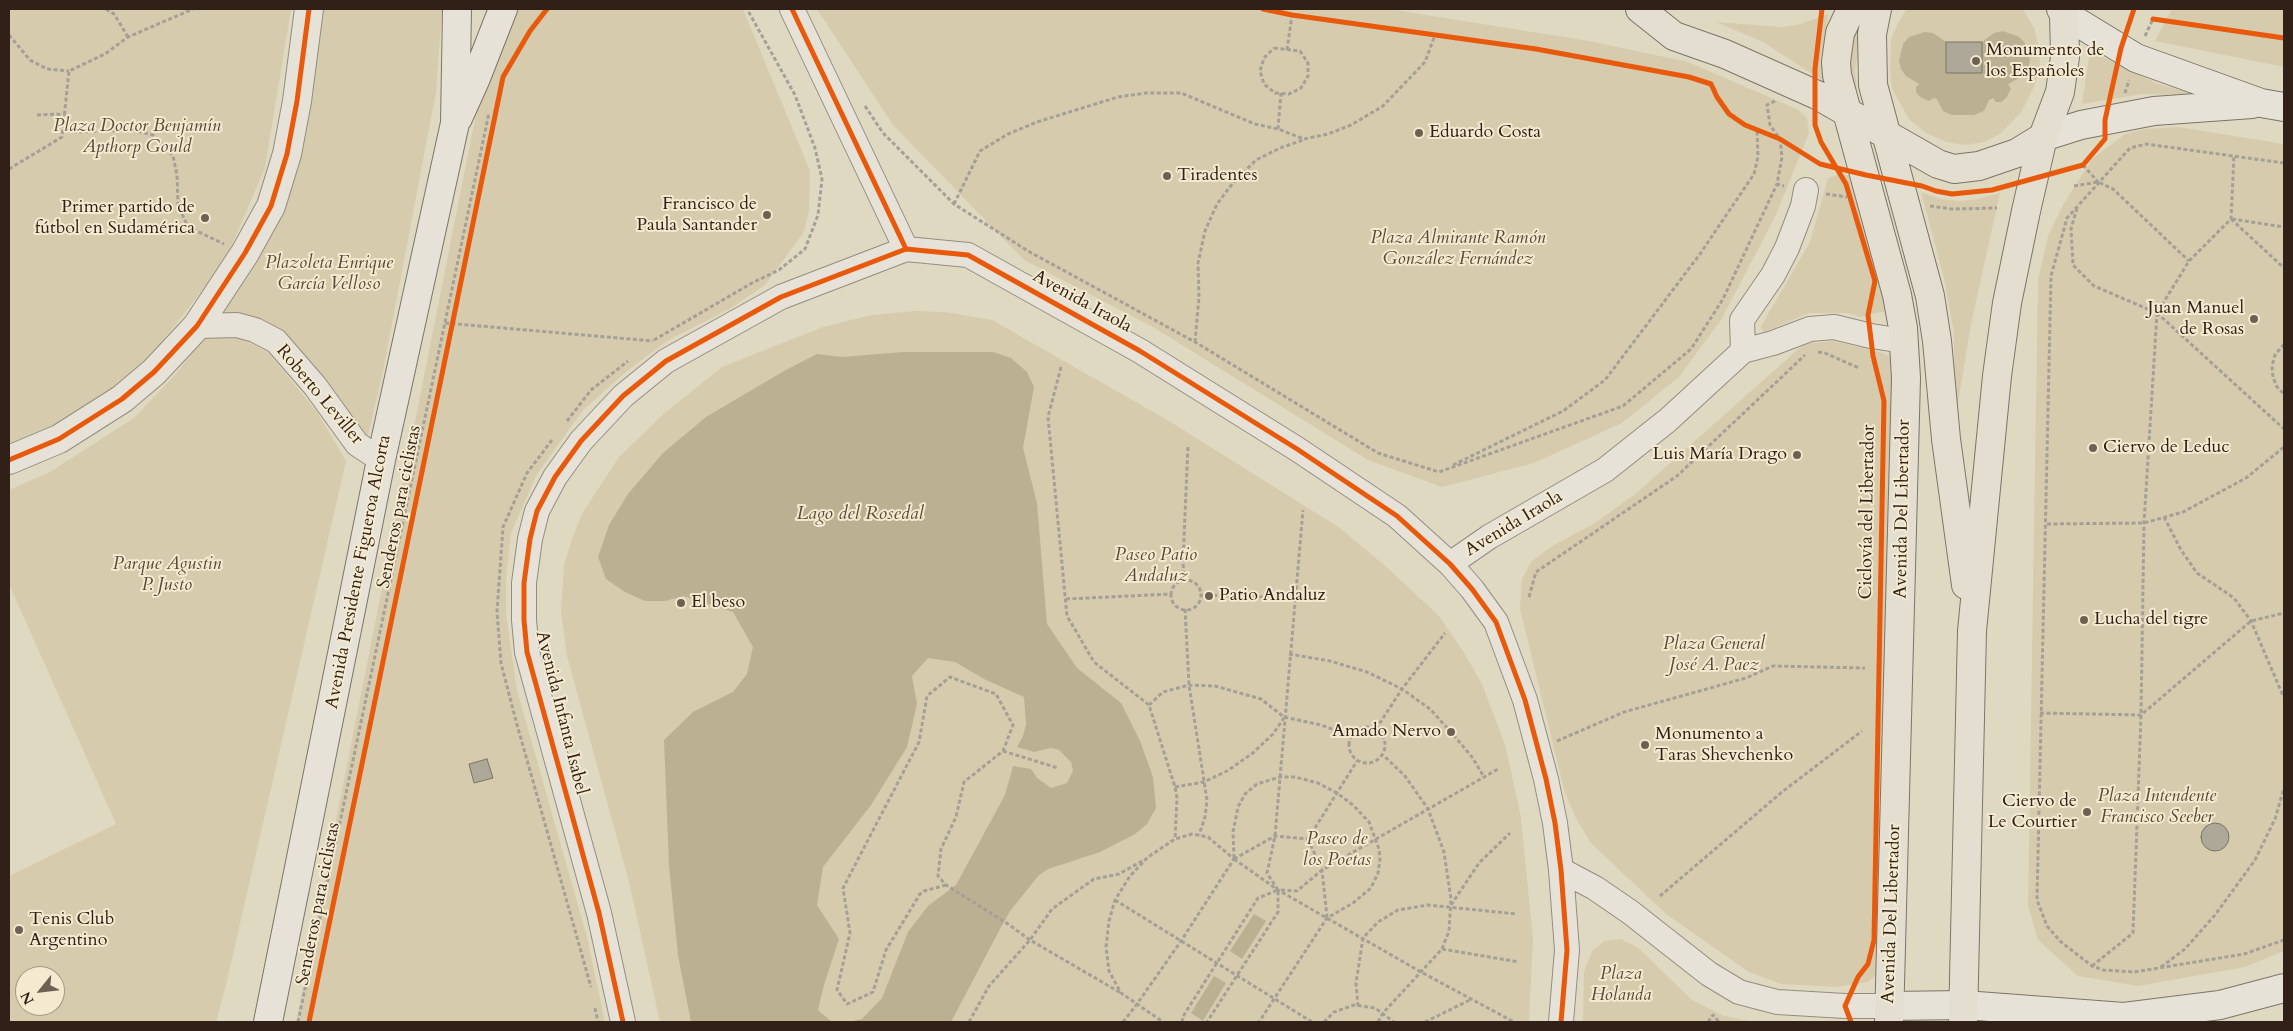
<!DOCTYPE html>
<html>
<head>
<meta charset="utf-8">
<style>
	body { margin:0 }
	#map { position:relative; width:2293px; height:1031px; overflow:hidden; background:#e0d9c2; font-family:Cardo,serif }
	canvas { display:block }
	.frame { position:absolute; inset:0; border:10px solid #312017; pointer-events:none }
	.north { position:absolute; left:15px; top:966px; width:50px; height:50px; box-sizing:border-box; background:#f3eacf; border:1px solid #a59985; border-radius:50%; rotate:241deg; font-size:14px; font-weight:700; line-height:20px; text-align:center; color:#312017 }
	.north::after { content:''; display:block; margin:auto; width:18px; height:22px; background:#6e6153; clip-path:polygon(50% 0,100% 100%,50% 72%,0 100%) }
</style>
</head>
<body>
<div id="map">
<canvas width="2293" height="1031"></canvas>
<div class="frame"></div>
<div class="north">N</div>
</div>
<script>
const ctx = document.querySelector('canvas').getContext('2d');
ctx.lineJoin = 'round';
function paint(path, color) { ctx.fillStyle = color; ctx.fill(path, 'evenodd'); }
const toPath = rows => new Path2D(rows.map(r => 'M' + r).join(''));
function trace(path, color, width, dash) { ctx.strokeStyle = color; ctx.lineWidth = width; ctx.lineCap = dash ? 'butt' : 'round'; ctx.setLineDash(dash || []); ctx.stroke(path); }
function label(font, color, halo, rows, align = 'center') {
  ctx.font = font + ' Cardo,serif'; ctx.lineWidth = 4; ctx.setLineDash([]); ctx.textBaseline = 'middle'; ctx.strokeStyle = halo; ctx.fillStyle = color; for (const [text, x, y, turn = 0] of rows) {
    ctx.save(); ctx.translate(x, y); ctx.rotate((+turn || 0) * Math.PI / 180); ctx.textAlign = isNaN(turn) ? turn : align; if (halo) ctx.strokeText(text, 0, 0); ctx.fillText(text, 0, 0); ctx.restore();
  }
}
paint(toPath([
	[9,9,291,9,265,168,225,261,162,342,137,369,110,394,72,419,9,446],
	[323,9,442,9,436,92,383,371,367,440,336,393,285,335,253,317,222,313,257,261,300,164],
	[514,9,743,9,810,171,809,211,804,232,765,285,731,308,667,341,626,372,584,409,537,474,511,533,506,579,506,614,517,690,587,937,605,1022,296,1022,477,109,490,65],
	[817,9,1389,9,1589,41,1688,62,1797,109,1807,118,1809,133,1776,215,1721,320,1679,377,1622,423,1534,463,1442,487,1368,460,1153,327,1024,260,893,125],
	[1907,9,2023,9,2034,28,2039,47,2040,66,2035,85,2021,113,2000,134,1984,142,1964,145,1946,142,1926,133,1909,119,1892,89,1890,72,1891,39,1899,21],
	[2172,9,2284,9,2284,67,2155,41],
	[1828,14,1823,50,1825,82,1763,42,1716,22,1782,27,1800,24],
	[1854,28,1861,29,1855,70,1857,93,1851,92,1849,57],
	[2090,51,2158,84,2199,95,2142,94,2082,104],
	[2179,127,2284,144,2284,951,2245,967,2138,986,2078,976,2038,940,2028,905,2038,280,2048,236,2063,205,2092,159,2125,134,2144,129],
	[1841,174,1850,176,1889,299,1886,311,1860,317,1848,313,1809,313,1764,332,1760,328,1810,242,1828,178],
	[1921,192,1941,199,1960,201,1978,199,2000,193,1971,324,1955,421,1954,333,1944,278],
	[915,311,945,312,992,320,1169,421,1340,528,1391,571,1439,616,1463,651,1482,684,1505,744,1521,817,1533,939,1529,1022,660,1022,629,882,567,656,561,611,564,565,573,536,583,512,619,457,667,411,722,367,823,327,872,315],
	[219,335,239,337,268,352,317,412,346,461,226,985,216,1022,9,1022,9,876,116,824,9,584,9,490,50,472,134,418,175,375,203,339],
	[25,976,55,976,55,1006,25,1006],
	[1833,341,1883,353,1893,359,1877,974,1868,982,1837,987,1781,984,1749,972,1666,914,1591,843,1578,822,1565,793,1520,609,1522,579,1531,562,1552,546,1592,525,1634,495,1804,344],
	[1621,939,1638,948,1692,1000,1724,1016,1756,1022,1583,1022,1584,972,1592,951,1605,941]
]), '#d6cbac');
paint(toPath([
	[2003,31,2019,37,2025,43,2030,60,2028,68,2023,76,2008,84,2011,89,2006,98,2001,102,1996,102,1993,98,1989,100,1984,111,1974,115,1952,115,1943,111,1937,99,1934,98,1929,101,1920,97,1916,92,1916,87,1919,84,1906,76,1901,69,1899,61,1903,44,1909,37,1925,32,1933,33,1946,42,1946,73,1982,73,1982,42,1994,33],
	[903,352,993,352,1011,358,1027,372,1034,387,1023,448,1037,503,1047,624,1077,668,1121,703,1140,741,1153,777,1156,808,1147,824,1135,834,1100,852,1048,869,1039,875,1010,911,1000,929,951,1022,848,1022,862,1019,882,998,908,932,928,906,956,885,1005,795,1013,766,1031,769,1037,778,1051,788,1067,783,1073,771,1071,762,1059,750,1051,748,1034,752,1017,747,1023,736,1026,724,1024,697,986,680,955,662,928,658,912,676,917,704,907,747,871,805,823,867,817,905,839,939,824,985,818,1010,832,1022,691,1022,678,955,669,866,664,740,693,712,733,692,747,674,753,647,733,612,684,596,665,601,645,601,625,592,606,579,598,557,609,525,628,494,663,453,706,417,784,371,817,354,842,357],
	[1254,914,1266,921,1242,959,1230,951],
	[1214,976,1226,983,1203,1021,1191,1013]
]), '#bcb093');
const building = toPath([
	[1946,42,1982,42,1982,73,1946,73,1946,42],
	[487,759,493,778,474,783,469,764,487,759],
	'2201 837a14 14 0 1 1 28 0a14 14 0 1 1-28 0Z'
]);
paint(building, '#aea899');
trace(building, '#7b7568', 1);
const minor = toPath([
	[792,9,906,249],
	[197,326,237,325,255,330,276,341,315,386,357,444,381,460],
	[1743,351,1773,343,1810,329,1834,327,1871,336,1904,341],
	[1450,564,1489,537,1605,470,1668,420,1743,351,1742,320,1773,275,1787,248,1803,206,1806,190],
	[1561,870,1595,888,1630,912,1709,974,1739,992,1777,1002,1845,1006,1889,1006],
	[623,1022,599,913,527,652,524,620,524,583,530,539,537,511,555,477,581,441,623,396,666,361,781,297,906,249,968,255,1140,351,1297,449,1397,516,1450,564,1472,589,1496,622,1525,700,1546,779,1555,823,1561,870,1567,950,1561,1022]
]);
const tertiary = toPath([
	[9,460,59,439,122,399,154,372,197,326,245,253,271,206,287,154,297,101,309,9]
]);
const secondary = toPath([
	[2064,14,2136,58,2261,103,2284,107],
	[458,118,476,78,503,9],
	[2043,137,2081,125,2154,111,2252,104],
	[1889,1006,1964,1005,2124,1017,2220,1005,2284,988],
	[268,1022,381,460,455,123,457,9]
]);
const primary = toPath([
	[1640,9,1674,36,1725,54,1817,95,1938,164,1954,169,1979,166,2017,153,2043,137],
	[1855,9,1848,16,1840,33,1836,62,1837,75,1897,295,1903,328,1906,378,1889,1022],
	[1877,9,1872,34,1873,85,1930,296,1937,341,1946,439,1966,585],
	[1963,1022,1972,631,1997,376,2007,303,2026,211,2043,137,2060,92,2065,57,2064,14,2061,9]
]);
trace(minor, '#948d7f', 26);
trace(tertiary, '#948d7f', 30);
trace(secondary, '#7b7568', 30);
trace(primary, '#7b7568', 30);
trace(toPath([
	[106,9,114,14,128,37],
	[9,35,30,60,47,69,69,71],
	[2145,36,2153,19,2284,38],
	[1274,48,1300,51,1308,63,1308,76,1301,88,1289,94,1275,93,1264,84,1260,71,1264,58,1274,48],
	[1287,50,1292,15],
	[2125,93,2129,80],
	[1775,101,1767,105,1770,125,1780,139,1782,157,1777,184,1784,186],
	[865,106,883,133,954,204,1028,251,1195,342,1378,453,1439,472,1623,406,1691,349,1723,299,1777,184],
	[37,115,64,114,76,132,132,130,153,135,173,156,177,175,178,205,188,227,224,244],
	[1278,129,1281,93],
	[2284,163,2146,144,2130,148,2067,218,2051,276,2037,900,2047,926,2061,942,2092,966,2103,970,2134,972,2244,954,2284,940],
	[2083,165,2098,182],
	[9,169,62,137,69,71,105,54,128,37,193,9],
	[2074,186,2098,182,2113,189,2189,261],
	[1826,194,1847,197],
	[954,204,980,151,1008,134,1037,122,1118,97,1146,93,1181,93,1255,124,1278,129,1304,139,1328,134,1351,125,1383,106,1425,62,1435,35],
	[1930,206,1952,209,1997,208],
	[2077,208,2071,229,2073,265,2094,286,2157,313,2284,429],
	[2231,219,2284,268],
	[2232,219,2284,227],
	[445,323,653,341],
	[654,340,752,283,779,270,805,249,818,215,822,179,815,148,795,95,747,9],
	[1195,342,1199,297,1198,263,1205,231,1217,204,1233,183,1256,160,1280,148,1303,140],
	[2284,344,2275,355,2272,366,2273,377,2277,387,2284,394],
	[1818,352,1825,353,1859,368],
	[1061,367,1048,417,1067,616,1094,662,1149,705,1175,787,1177,798,1175,839],
	[567,421,591,390,628,361],
	[552,440,527,473,503,527,497,612,501,663,516,721,591,987],
	[1453,465,1563,411,1605,380,1700,254,1754,174,1758,157,1757,129],
	[2164,517,2181,550,2197,573,2234,598,2251,621,2284,698],
	[2047,524,2144,523,2183,512,2246,478,2284,447],
	'1171 595a15 15 0 1 1 30 0a15 15 0 1 1-30 0Z',
	[1184,581,1183,561,1188,445],
	[1200,595,1294,598],
	[1529,597,1536,572,1677,476,1805,355],
	[1066,599,1171,594],
	[1185,609,1189,685,1207,800,1205,817,1199,835],
	[1289,654,1330,661,1367,672,1402,689,1430,709,1451,732,1472,757,1484,777],
	[1149,705,1163,692,1189,685,1215,686,1261,699,1284,717,1321,725,1351,736],
	[2040,713,2141,715,2251,621,2284,613],
	'1349 745a18 18 0 1 1 36 0a18 18 0 1 1-36 0Z',
	[1376,729,1402,689,1445,633],
	[1557,741,1624,712,1746,678,1773,666,1865,668],
	[1003,751,1058,768],
	[1175,787,1204,782,1227,771,1253,753,1273,734,1284,718],
	[1308,839,1357,761],
	[1308,839,1322,870,1327,917],
	[1234,858,1233,832,1238,807,1245,794,1257,784,1280,777,1295,777,1318,783,1337,793,1353,805,1369,822,1379,849,1380,859,1378,873,1371,888,1353,903,1327,918,1259,1022],
	[1234,859,1278,890,1421,972,1514,1022],
	[1234,859,1275,836,1308,839],
	[946,885,924,891,920,894,886,950,873,992,847,1004,837,990,850,933,843,888,919,742,927,696,950,677,996,694,1013,725,1003,751,964,782,956,817,941,849,938,876,946,885,1008,924,1030,940,1121,993],
	[1278,890,1267,873,1275,836,1303,510],
	[1281,890,1297,891,1322,870,1498,769],
	[1660,896,1782,792,1862,731],
	[1115,900,1312,1022],
	[1451,905,1479,863,1510,833],
	[1442,949,1519,962],
	[2092,966,2133,933,2141,715,2144,523,2157,313,2189,261,2231,219,2234,155],
	[2161,967,2185,949,2215,915,2255,860,2275,819,2284,788],
	[1358,1006,1356,983,1363,938,1378,922,1398,910,1428,905,1517,914],
	[595,1008,598,1022],
	[298,1022,489,113],
	[969,1022,989,986,1030,940,1052,909,1094,879,1119,874,1144,860],
	[1123,1022,1137,1004,1181,941,1234,859,1208,837,1192,834,1175,839,1148,857,1130,876,1115,900,1109,921,1106,947,1109,971,1121,993,1137,1004,1163,1022],
	[1183,1022,1182,1018,1258,898,1278,890,1278,912,1207,1022],
	[1324,1022,1334,1012,1354,1005,1375,1008,1394,1022],
	[1378,1022,1383,1013,1442,949,1449,931,1451,899,1444,852,1428,809,1405,776,1383,755],
	[1425,1022,1472,999],
	[1708,1022,1713,1015,1719,1022]
]), '#a5a097', 3, [4, 2.5]);
trace(minor, '#e6e2d7', 24);
trace(tertiary, '#e6e2d7', 28);
trace(secondary, '#e6e2d7', 28);
trace(primary, '#e3ded0', 28);
trace(toPath([
	[792,9,906,249],
	[1263,9,1292,15,1536,49,1689,77,1711,84,1717,97,1729,114,1745,125,1780,139,1820,164,1866,175,1922,186,1936,191,1952,194,1992,190,2083,165,2105,139,2105,120,2121,48,2134,9],
	[1822,9,1815,69,1815,125,1821,142,1846,184,1875,281,1868,315,1873,356,1884,401,1874,940,1868,964,1858,977,1845,1006,1851,1022],
	[2153,19,2284,38],
	[9,460,59,439,122,399,154,372,197,326,245,253,271,206,287,154,297,101,309,9],
	[309,1022,503,77,530,31,547,9],
	[623,1022,599,913,527,652,524,620,524,583,530,539,537,511,555,477,581,441,623,396,666,361,781,297,906,249,968,255,1140,351,1297,449,1397,516,1450,564,1472,589,1496,622,1525,700,1546,779,1555,823,1561,870,1567,950,1561,1022]
]), '#e8590c', 5);
for (const [x, y, r, color] of [
	[1976,61,5,"#6e6153"],
	[1419,133,5,"#6e6153"],
	[1167,176,5,"#6e6153"],
	[767,215,5,"#6e6153"],
	[205,218,5,"#6e6153"],
	[2254,319,5,"#6e6153"],
	[2093,448,5,"#6e6153"],
	[1797,455,5,"#6e6153"],
	[1209,596,5,"#6e6153"],
	[681,603,5,"#6e6153"],
	[2084,620,5,"#6e6153"],
	[1451,732,5,"#6e6153"],
	[1645,745,5,"#6e6153"],
	[2087,812,5,"#6e6153"],
	[19,930,5,"#6e6153"]
]) { const dot = new Path2D(); dot.arc(x, y, r, 0, 2 * Math.PI); ctx.fillStyle = color; ctx.fill(dot); trace(dot, '#f3eacf', 2); }
label('18px', '#312017', '#f3eacf', [
	["Monumento de",1986,51],
	["los Españoles",1986,72],
	["Eduardo Costa",1429,133],
	["Tiradentes",1177,176],
	["Francisco de",757,205,"right"],
	["Paula Santander",757,226,"right"],
	["Primer partido de",195,208,"right"],
	["fútbol en Sudamérica",195,229,"right"],
	["Juan Manuel",2244,309,"right"],
	["de Rosas",2244,330,"right"],
	["Ciervo de Leduc",2103,448],
	["Luis María Drago",1787,455,"right"],
	["Patio Andaluz",1219,596],
	["El beso",691,603],
	["Lucha del tigre",2094,620],
	["Amado Nervo",1441,732,"right"],
	["Monumento a",1655,735],
	["Taras Shevchenko",1655,756],
	["Ciervo de",2077,802,"right"],
	["Le Courtier",2077,823,"right"],
	["Tenis Club",29,920],
	["Argentino",29,941]
], 'left');
label('italic 18px', '#584838', '#f3eacf', [
	["Plaza Doctor Benjamín",137,127],
	["Apthorp Gould",137,148],
	["Plaza Almirante Ramón",1458,239],
	["González Fernández",1458,260],
	["Plazoleta Enrique",329,264],
	["García Velloso",329,285],
	["Paseo Patio",1156,556],
	["Andaluz",1156,577],
	["Parque Agustin",167,565],
	["P. Justo",167,586],
	["Plaza General",1714,645],
	["José A. Paez",1714,666],
	["Plaza Intendente",2157,797],
	["Francisco Seeber",2157,818],
	["Paseo de",1337,840],
	["los Poetas",1337,861],
	["Plaza",1621,975],
	["Holanda",1621,996]
]);
label('18px', '#312017', '#f3eacf', [
	["Avenida Iraola",1082,302,29],
	["Roberto Leviller",319,395,50],
	["Senderos para ciclistas",400,507,-79],
	["Avenida Del Libertador",1903,509,-89],
	["Ciclovía del Libertador",1868,512,-89],
	["Avenida Iraola",1514,524,-31],
	["Avenida Presidente Figueroa Alcorta",359,572,-79],
	["Avenida Infanta Isabel",561,713,76],
	["Senderos para ciclistas",319,904,-79],
	["Avenida Del Libertador",1892,914,-88]
]);
label('italic 19px', '#5c4c3b', '#f3eacf', [
	["Lago del Rosedal",860,515]
]);
</script>
</body>
</html>
